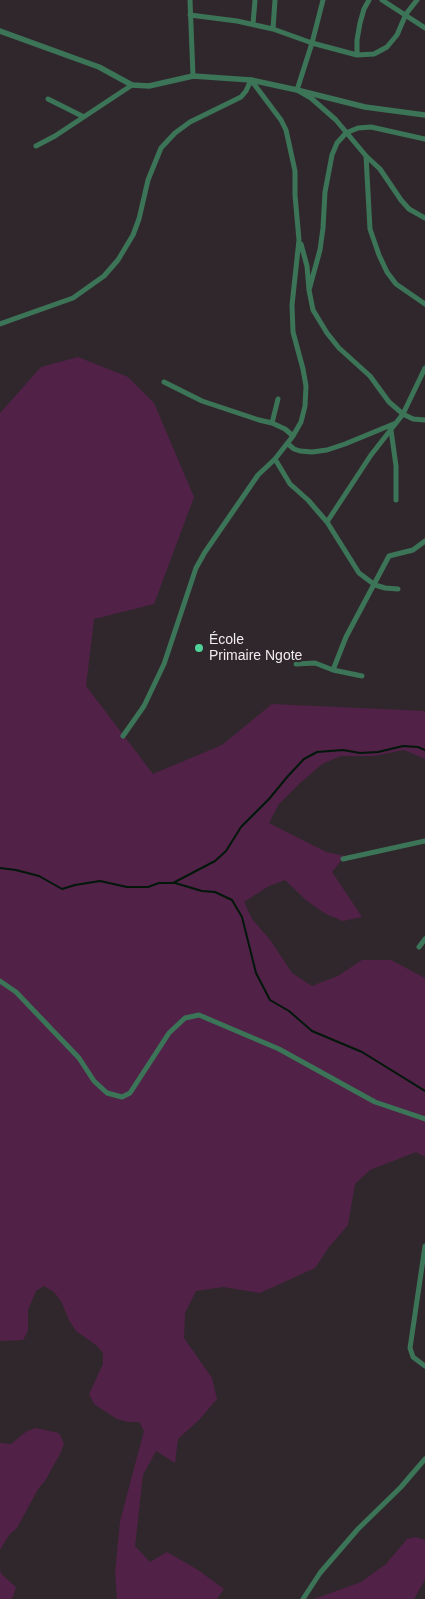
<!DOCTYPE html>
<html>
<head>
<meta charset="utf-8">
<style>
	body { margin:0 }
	canvas { display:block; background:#2f272c }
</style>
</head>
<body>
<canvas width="425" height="1599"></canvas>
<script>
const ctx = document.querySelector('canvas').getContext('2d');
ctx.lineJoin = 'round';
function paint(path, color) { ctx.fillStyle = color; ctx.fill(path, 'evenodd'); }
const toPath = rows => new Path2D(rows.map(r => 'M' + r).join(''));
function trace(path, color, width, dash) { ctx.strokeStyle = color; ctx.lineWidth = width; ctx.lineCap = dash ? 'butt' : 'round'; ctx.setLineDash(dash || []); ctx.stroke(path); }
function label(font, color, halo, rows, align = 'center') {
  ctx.font = font + ' Helvetica,sans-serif'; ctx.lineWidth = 4.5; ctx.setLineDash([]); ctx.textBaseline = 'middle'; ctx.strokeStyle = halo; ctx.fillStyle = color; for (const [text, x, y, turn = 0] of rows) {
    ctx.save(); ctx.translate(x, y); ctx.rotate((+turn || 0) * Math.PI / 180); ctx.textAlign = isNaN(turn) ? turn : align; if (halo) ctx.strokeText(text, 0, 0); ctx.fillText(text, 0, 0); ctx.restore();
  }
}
paint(toPath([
	[78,357,128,377,154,403,194,497,154,604,94,619,86,686,153,774,222,745,272,704,425,711,425,759,404,750,374,756,341,756,322,764,299,784,279,804,269,823,326,852,345,856,332,872,362,917,343,921,326,914,307,901,285,880,269,886,244,902,252,919,271,941,292,973,312,986,338,976,362,960,391,960,425,978,425,1157,416,1152,370,1170,355,1184,348,1225,329,1247,315,1268,260,1293,223,1287,196,1291,185,1313,184,1338,212,1378,217,1399,200,1419,178,1439,175,1463,156,1451,143,1475,135,1546,150,1562,167,1552,198,1570,224,1589,217,1599,117,1599,115,1573,120,1521,144,1431,139,1422,128,1422,117,1419,94,1404,89,1394,103,1364,103,1353,96,1345,76,1331,69,1320,61,1301,54,1292,44,1286,36,1291,28,1310,28,1331,23,1340,0,1341,0,413,41,367],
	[36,1428,59,1433,64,1443,61,1452,45,1481,38,1489,17,1528,9,1535,0,1550,0,1443,11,1444,27,1431],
	[416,1537,425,1540,425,1580,414,1599,314,1599,361,1582,386,1564,407,1539],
	[0,1569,1,1574,16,1587,13,1597,11,1599,0,1599]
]), '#512147');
trace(toPath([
	[0,868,16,870,39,876,62,889,75,885,100,881,127,887,148,887,159,883,175,883,202,891,215,892,232,900,242,917,256,973,270,1000,289,1011,312,1031,362,1052,425,1091],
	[173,883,215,861,226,851,241,827,269,799,288,776,304,759,317,752,343,750,360,753,378,752,403,746,418,747,425,750]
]), '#00170a', 2);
trace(toPath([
	[190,0,193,76],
	[323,0,312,43,297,90,311,98,336,120,366,156,380,169,401,200,409,209,425,218],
	[382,0,425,28],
	[190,15,237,21,273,29,312,43,357,55,374,54,387,47,397,35,406,14,417,0],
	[253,24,255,0],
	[273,29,275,0],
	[357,55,357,40,360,23,364,9,369,0],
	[48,99,84,117],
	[36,146,55,136,132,85],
	[366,156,370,229,379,255,387,272,396,284,425,304],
	[301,244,307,266,309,290,313,310,327,333,339,348,370,376,389,402,403,414,413,419,425,420],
	[309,290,320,250,323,228,325,192,332,155,337,143,346,133,358,128,371,127,425,139],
	[0,324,73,298,104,276,118,260,133,235,139,219,148,180,161,148,175,133,190,122,241,97,246,91,251,80],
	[164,382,202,401,259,420,272,423,285,429,293,436],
	[272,423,278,399],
	[391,430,396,466,396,500],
	[288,444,294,449,300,451,312,452,327,450,345,444,396,423],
	[275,459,290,484,308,500,327,522,359,573,375,585,385,588,398,589],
	[327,522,371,455,403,414,425,368],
	[296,664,315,663,333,670,362,676],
	[333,670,346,637,389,556,413,550,425,541],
	[123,736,144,706,164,664,196,568,205,552,258,475,275,459,293,436,301,422,305,406,306,386,303,369,293,332,292,305,299,240,295,195,295,171,286,130,281,120,251,80],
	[343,859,425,841],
	[419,947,425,939],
	[0,981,16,992,79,1058,94,1081,107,1093,122,1097,130,1093,169,1033,185,1018,199,1015,279,1049,375,1102,425,1119],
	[425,1246,410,1348,413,1357,425,1366],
	[303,1599,320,1573,358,1529,401,1487,425,1459]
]), '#3c7458', 5);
trace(toPath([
	[0,31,99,67,132,85,149,86,193,76,251,80,297,90,365,107,425,115]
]), '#3c7458', 5.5);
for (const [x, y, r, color] of [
	[199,648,5,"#50d398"]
]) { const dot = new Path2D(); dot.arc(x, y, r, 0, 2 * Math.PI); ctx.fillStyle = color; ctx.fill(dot); trace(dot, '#2f272c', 2); }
label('14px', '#f0ebef', '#2f272c', [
	["École",209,640],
	["Primaire Ngote",209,656]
], 'left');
</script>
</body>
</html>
